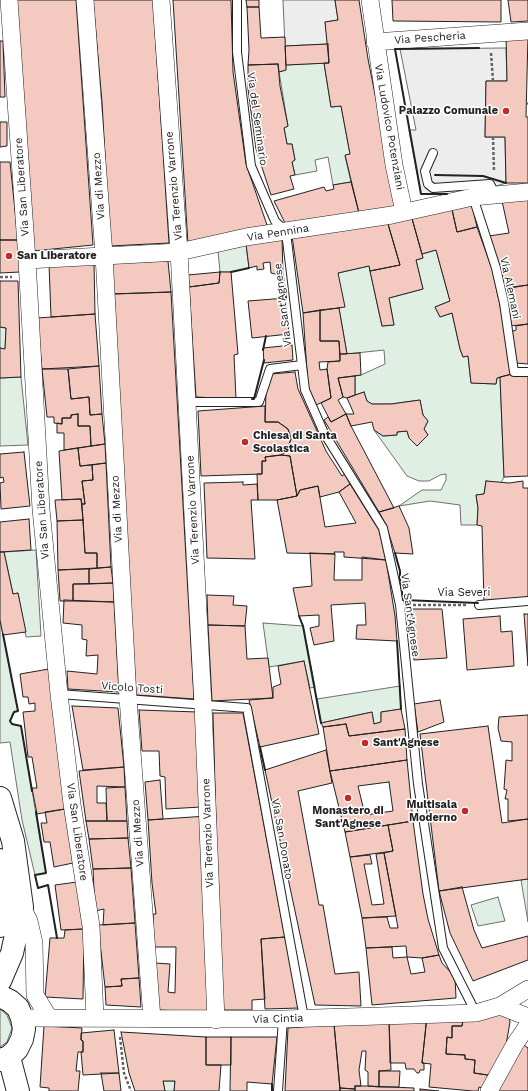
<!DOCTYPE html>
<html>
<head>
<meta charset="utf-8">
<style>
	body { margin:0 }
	canvas { display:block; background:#fff }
</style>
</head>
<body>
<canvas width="528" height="1091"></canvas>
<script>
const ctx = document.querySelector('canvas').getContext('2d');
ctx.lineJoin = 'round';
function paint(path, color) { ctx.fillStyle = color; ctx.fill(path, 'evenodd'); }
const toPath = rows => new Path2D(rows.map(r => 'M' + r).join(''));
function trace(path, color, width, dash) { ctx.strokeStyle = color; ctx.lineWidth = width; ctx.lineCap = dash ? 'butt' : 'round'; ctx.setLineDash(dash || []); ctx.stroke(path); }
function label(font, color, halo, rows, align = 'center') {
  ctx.font = font + ' "Work Sans",sans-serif'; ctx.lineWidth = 3; ctx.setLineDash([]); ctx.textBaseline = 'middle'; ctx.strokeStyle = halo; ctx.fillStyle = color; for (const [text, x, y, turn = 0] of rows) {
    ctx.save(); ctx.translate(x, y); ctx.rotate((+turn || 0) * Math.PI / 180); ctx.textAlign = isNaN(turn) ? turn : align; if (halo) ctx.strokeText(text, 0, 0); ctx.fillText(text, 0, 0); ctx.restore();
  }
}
const green = toPath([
	[324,63,331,107,341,106,350,154,345,156,351,182,333,185,328,157,315,160,317,171,295,175,292,162,295,160,292,144,287,144,284,128,288,126,279,72,286,70,286,65,324,63],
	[246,244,249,268,231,272,220,272,218,251,246,244],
	[436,250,450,301,435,307,440,317,452,313,460,349,463,357,468,356,471,383,496,384,497,378,500,377,504,477,501,483,486,481,484,494,476,495,478,508,477,525,461,525,460,505,430,501,399,506,422,490,441,490,446,480,446,474,440,475,429,481,419,481,407,476,374,430,383,436,397,435,397,432,407,431,409,438,417,446,428,435,424,429,428,421,423,415,420,400,391,404,372,404,367,401,364,392,355,395,355,376,361,375,385,364,384,350,347,354,339,308,338,273,369,266,382,326,394,325,389,298,423,289,416,260,423,258,422,254,436,250],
	[0,327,6,328,5,349,0,348,0,327],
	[21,377,28,445,0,446,0,378,21,377],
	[36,550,41,636,26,637,18,593,13,594,4,552,36,550],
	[0,620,18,711,14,712,10,721,12,724,21,726,46,873,35,875,22,820,10,742,0,743,0,620],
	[263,623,303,626,315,687,310,688,304,661,269,667,263,623],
	[400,686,401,709,381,712,381,722,374,724,372,712,321,723,317,699,400,686],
	[528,879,528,922,521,880,528,879],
	[498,897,505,921,478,926,471,905,498,897],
	[0,1009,7,1015,12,1028,7,1042,0,1047,0,1009],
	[163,1081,175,1081,174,1091,165,1091,163,1081]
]);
paint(green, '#e0efe3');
trace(green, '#6f6f6f', 1);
const parking = toPath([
	[283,0,335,0,338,20,325,22,328,44,285,46,283,0],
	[506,48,507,81,486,81,485,137,505,137,506,183,483,190,449,194,421,194,409,130,416,130,400,49,506,48]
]);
paint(parking, '#ededed');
trace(parking, '#6f6f6f', 1);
const building = toPath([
	[16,0,76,0,93,245,33,251,16,0],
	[93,0,153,0,169,243,110,246,102,102,93,0],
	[173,0,231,0,233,72,246,164,267,225,188,244,173,0],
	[246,0,259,0,259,7,247,7,246,0],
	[335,0,359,0,368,59,397,206,359,213,345,155,350,154,341,106,331,107,324,63,329,63,325,22,338,20,335,0],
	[392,0,501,0,501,22,393,21,392,0],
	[508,0,528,0,528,21,511,22,508,0],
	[247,7,259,7,261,38,285,37,286,70,279,72,278,64,248,65,249,50,247,7],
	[506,35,528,35,526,117,528,117,528,183,506,183,505,137,485,137,486,81,507,81,506,35],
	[0,41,3,41,5,97,0,97,0,41],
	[328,44,329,63,286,65,285,46,328,44],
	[278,64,280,86,288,126,284,128,287,144,292,144,295,160,292,162,295,175,290,176,294,189,271,195,256,149,248,89,248,65,278,64],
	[0,122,7,122,7,146,0,147,0,122],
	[0,162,10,162,18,240,0,240,0,162],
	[351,182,359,213,288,229,274,201,324,187,326,191,334,189,333,185,351,182],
	[528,200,528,285,510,288,509,279,503,279,489,236,509,233,502,201,528,200],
	[471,201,477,227,457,232,451,205,471,201],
	[451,205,457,232,477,227,492,269,505,328,512,374,497,378,496,384,471,383,468,356,463,357,460,349,452,313,440,317,435,307,450,301,436,250,422,254,411,215,451,205],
	[411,215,423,258,416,260,423,289,389,298,394,325,382,326,370,271,400,265,388,224,411,215],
	[388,224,400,265,370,271,369,266,338,273,345,307,303,313,292,236,344,228,388,224],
	[282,237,283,276,271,273,270,262,263,263,264,269,257,270,257,266,249,268,246,244,282,237],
	[0,240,18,240,20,272,0,273,0,240],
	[168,261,171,292,112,294,110,263,168,261],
	[94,262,95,314,51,317,49,264,94,262],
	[220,272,231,272,238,354,234,355,236,399,196,397,189,287,219,283,220,272],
	[220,272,219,283,189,287,188,275,220,272],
	[0,281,18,281,21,377,0,378,0,348,5,349,6,328,0,327,0,281],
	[528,285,528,324,510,326,505,299,508,298,505,288,528,285],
	[171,292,194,699,136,695,112,294,171,292],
	[286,298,289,334,252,338,248,301,286,298],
	[339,308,347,354,340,354,339,341,320,341,320,310,339,308],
	[320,310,320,341,339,341,340,361,319,362,320,370,327,369,331,398,314,406,308,386,303,313,320,310],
	[95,314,99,366,42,369,37,318,95,314],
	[528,324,528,364,516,363,511,332,516,330,516,326,528,324],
	[292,345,293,360,264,363,263,348,292,345],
	[360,353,361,375,338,378,343,397,338,400,346,414,331,422,321,403,331,398,327,369,328,362,340,361,340,354,360,353],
	[99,366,102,414,90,415,89,397,71,399,68,369,99,366],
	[42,369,68,369,71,399,89,397,90,415,102,414,105,444,91,446,90,426,78,426,78,414,71,415,71,418,62,418,62,424,54,423,54,417,47,417,42,369],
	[295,372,298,389,326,451,342,476,345,474,350,484,339,492,320,497,318,486,300,490,297,496,290,456,281,455,288,447,291,439,288,429,278,422,265,422,266,393,271,374,295,372],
	[512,374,528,375,528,476,504,477,500,377,512,374],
	[355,376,355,395,347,398,343,397,338,378,355,376],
	[364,392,367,401,372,404,391,404,420,400,423,415,428,421,424,429,428,435,417,446,409,438,407,431,397,432,397,435,383,436,374,430,372,422,351,426,346,414,354,414,347,398,364,392],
	[265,406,265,422,278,422,288,429,291,439,286,452,281,455,265,457,266,461,262,461,262,474,201,476,198,411,265,406],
	[78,414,78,426,90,426,91,446,64,450,64,433,57,433,57,423,62,424,62,418,71,418,71,415,78,414],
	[346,414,351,426,394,508,379,512,324,420,328,417,331,422,346,414],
	[105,444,106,463,80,466,78,448,105,444],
	[78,448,80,466,92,465,93,480,82,481,85,504,82,504,81,499,62,500,59,451,78,448],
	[24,452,30,506,1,509,0,483,4,482,3,477,0,478,0,454,24,452],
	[281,455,290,456,297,496,277,500,258,500,257,474,262,474,262,461,266,461,265,457,281,455],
	[106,463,111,567,97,568,97,553,85,553,82,504,85,504,82,481,93,480,92,465,106,463],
	[486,481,509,483,523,481,523,488,528,488,528,597,484,603,482,526,477,525,478,508,476,495,484,494,486,481],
	[243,482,243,485,257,484,258,500,251,500,255,559,207,558,204,483,243,482],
	[350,484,379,530,386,560,344,557,344,552,334,552,335,554,287,553,277,500,297,496,300,490,318,486,325,527,356,523,339,492,350,484],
	[81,499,83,520,57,521,55,500,81,499],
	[399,506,409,528,413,554,395,553,386,525,379,512,399,506],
	[29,519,31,550,0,552,0,522,29,519],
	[83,520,85,553,97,553,97,568,58,570,57,521,83,520],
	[0,552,4,552,13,594,18,593,26,632,3,635,0,620,0,552],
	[310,553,335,554,334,580,362,580,362,557,386,560,395,616,397,641,356,639,357,625,366,625,365,603,331,605,334,641,314,645,310,628,319,626,319,615,299,616,293,588,312,586,310,553],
	[111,567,113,583,89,584,89,569,111,567],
	[89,569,89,584,73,584,73,601,60,601,58,570,89,569],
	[113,583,114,602,73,601,73,584,113,583],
	[207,595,234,596,233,605,247,606,245,626,208,625,207,595],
	[64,600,114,602,119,692,68,689,67,671,97,674,98,655,86,656,87,640,82,639,82,625,63,623,64,600],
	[410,609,442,609,447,658,414,660,410,609],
	[524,614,528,614,528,666,524,614],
	[500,616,501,632,512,631,514,666,467,670,463,619,500,616],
	[208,625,245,626,247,659,268,658,273,698,212,701,208,625],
	[304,661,319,734,260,747,249,700,273,698,273,687,281,684,278,666,304,661],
	[49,669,65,809,37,814,32,788,37,788,32,757,28,757,23,712,35,711,35,703,29,704,28,697,23,697,20,674,49,669],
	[440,700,444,722,418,732,414,704,440,700],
	[72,706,118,708,124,767,83,770,72,706],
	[401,709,405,729,349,736,346,724,323,727,321,723,372,712,374,724,381,722,381,712,401,709],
	[139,710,198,712,201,807,166,809,165,777,160,776,159,751,142,751,139,710],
	[213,713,243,713,285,937,261,939,265,999,252,1000,252,1010,221,1010,213,713],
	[528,715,528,819,508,821,508,799,505,799,507,790,504,789,506,760,512,761,512,742,501,741,498,728,499,717,528,715],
	[346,724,349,736,405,729,407,760,330,771,323,727,346,724],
	[488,726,502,823,528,819,528,879,439,891,420,734,488,726],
	[326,750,332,783,298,791,319,905,323,905,335,974,359,972,361,1006,315,1005,265,770,326,750],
	[407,760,413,821,345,832,330,771,407,760],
	[389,782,393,811,365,815,358,786,389,782],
	[124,767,125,787,97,786,97,803,106,803,107,821,86,821,79,771,124,767],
	[160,780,163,819,148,820,145,782,160,780],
	[125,787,127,821,107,821,106,788,125,787],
	[65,809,73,863,54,867,50,842,44,842,41,823,47,823,45,812,65,809],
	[207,816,211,1012,157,1010,155,963,170,964,168,992,175,993,176,947,154,947,153,914,156,914,152,883,148,820,207,816],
	[86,821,127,821,128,838,89,839,86,821],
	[413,821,423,894,428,919,439,955,422,958,407,957,406,946,366,948,362,918,387,917,390,928,398,928,384,853,393,851,388,825,413,821],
	[388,825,393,851,350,857,345,832,388,825],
	[128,838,131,868,93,869,89,839,128,838],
	[384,853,396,916,362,918,350,857,370,855,372,864,364,864,372,905,384,904,376,854,384,853],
	[131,868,135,923,103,925,104,909,95,911,93,869,131,868],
	[77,882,84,929,61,930,55,885,77,882],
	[462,887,474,930,482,948,528,936,528,960,473,981,450,933,439,891,462,887],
	[135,923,139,978,121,979,122,986,105,987,98,925,135,923],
	[84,929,83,999,45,997,50,938,64,938,65,930,84,929],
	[285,937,299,1008,265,1009,261,939,285,937],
	[392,947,393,958,407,957,411,974,425,972,422,958,439,955,442,963,455,977,456,998,372,1005,366,948,392,947],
	[139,978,141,1007,106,1005,105,987,122,986,121,979,139,978],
	[504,1013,509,1016,510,1022,504,1057,494,1076,474,1073,475,1060,465,1059,465,1055,446,1054,447,1037,452,1038,452,1026,462,1026,463,1020,504,1013],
	[427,1016,463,1020,462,1026,452,1026,452,1038,447,1037,446,1054,465,1055,465,1059,475,1060,474,1073,494,1076,485,1089,479,1087,478,1091,473,1091,429,1087,431,1064,422,1063,427,1016],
	[427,1016,422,1063,424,1063,424,1070,420,1070,419,1073,417,1073,414,1069,406,1069,405,1063,390,1063,389,1020,427,1016],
	[389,1020,391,1070,379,1071,379,1087,368,1086,368,1072,365,1070,366,1051,362,1051,359,1070,361,1086,355,1086,355,1089,340,1088,334,1024,389,1020],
	[334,1024,340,1091,285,1091,288,1028,334,1024],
	[44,1026,82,1028,81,1040,83,1041,83,1052,78,1052,76,1071,80,1071,78,1091,49,1091,49,1088,40,1087,44,1026],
	[114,1030,119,1073,83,1075,81,1052,83,1052,83,1041,81,1040,81,1033,114,1030],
	[121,1032,206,1037,206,1065,221,1065,219,1091,174,1091,175,1081,163,1081,165,1091,135,1091,129,1073,121,1032],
	[206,1037,231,1037,231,1065,206,1065,206,1037],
	[231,1037,277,1037,272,1084,247,1082,247,1091,230,1091,231,1037],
	[521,1043,528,1048,528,1091,492,1091,521,1043],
	[379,1071,400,1071,399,1087,379,1087,379,1071],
	[101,1073,119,1073,121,1091,104,1091,101,1073],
	[355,1086,368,1086,414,1088,414,1091,355,1091,355,1086],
	[340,1088,355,1089,355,1091,340,1091,340,1088],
	[420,1089,439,1091,420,1091,420,1089]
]);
paint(building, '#f3c9c0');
trace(building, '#222', 1);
const lane = toPath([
	[237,0,237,52,251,166,275,221,286,232,305,390,324,433,383,528,400,605,418,784,443,948,476,1013],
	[433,153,425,171,428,184,433,188,490,184,495,194],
	[473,197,496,268,504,303,514,372,528,372],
	[187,402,259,402,270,369,302,365],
	[479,605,528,601],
	[59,694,247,708,304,1018],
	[278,1091,283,1019]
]);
const street = toPath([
	[9,0,27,260,41,509,59,694,72,804,91,926,95,1018],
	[85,0,104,255,128,698,152,1019],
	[161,0,179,252,203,705,216,1020],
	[370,0,394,165,404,212],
	[375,42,528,31],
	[27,260,179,252,246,237,392,215,473,197,528,192],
	[22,907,29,921,34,943,35,995,49,1018],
	[500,1006,528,1017],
	[22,1018,283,1019,476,1013,500,1006,528,989],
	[489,1091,515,1044,528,1025]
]);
const secondary = toPath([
	[0,798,13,841,22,907,12,953,0,981],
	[0,860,2,911,0,926],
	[0,996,10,1001,18,1008,22,1018,24,1029,22,1039,17,1049,9,1057,0,1060],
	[9,1057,18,1091]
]);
trace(lane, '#222', 10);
trace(street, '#222', 18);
trace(secondary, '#222', 24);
trace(toPath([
	[491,53,493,81],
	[526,104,528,103],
	[493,137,494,172],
	[0,277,12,277],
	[413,605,466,605],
	[120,1037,124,1073,131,1091]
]), '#646464', 2.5, [3, 2]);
trace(lane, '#fff', 8);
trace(street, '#fff', 17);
trace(secondary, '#fff', 22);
trace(toPath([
	[435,175,483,176,506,183],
	[447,194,421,194,395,49,479,48],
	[231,272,249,268],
	[283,276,286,298],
	[263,350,266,336],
	[252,399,254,399,264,360],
	[395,553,400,571,400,579,403,600,478,603],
	[299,616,303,626,321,723],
	[3,634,18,711,14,712,10,721,12,724,21,726,32,791],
	[397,641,401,709],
	[260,747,265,770],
	[36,812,46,873,35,875,38,888,48,885,57,938],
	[272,1091,272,1084]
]), '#222', 2);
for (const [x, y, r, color] of [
	[506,111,4,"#c62828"],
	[9,256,4,"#c62828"],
	[245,442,4,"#c62828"],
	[365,743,4,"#c62828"],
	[348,798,4,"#c62828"],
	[465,811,4,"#c62828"]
]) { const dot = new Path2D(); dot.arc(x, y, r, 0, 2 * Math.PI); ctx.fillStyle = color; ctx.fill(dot); trace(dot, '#fff', 1.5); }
label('11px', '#222', '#fff', [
	["Via Pescheria",430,38,-4],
	["Via del Seminario",257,119,82],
	["Via Ludovico Potenziani",389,127,80],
	["Via di Mezzo",99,186,-94],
	["Via Terenzio Varrone",174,186,-95],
	["Via San Liberatore",22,187,-94],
	["Via Pennina",278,233,-9],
	["Via Alemani",510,288,78],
	["Via Sant'Agnese",283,305,-97],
	["Via di Mezzo",117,509,-93],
	["Via San Liberatore",42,510,-94],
	["Via Terenzio Varrone",193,510,-93],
	["Via Severi",464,593],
	["Via Sant'Agnese",410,615,82],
	["Vicolo Tosti",132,688,4],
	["Via San Liberatore",77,832,82],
	["Via di Mezzo",138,833,-94],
	["Via Terenzio Varrone",208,833,-92],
	["Via San Donato",282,839,80],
	["Via Cintia",278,1019,-2]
]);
label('bold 11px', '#222', '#fff', [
	["Palazzo Comunale",498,111,"right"],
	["San Liberatore",17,256],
	["Chiesa di Santa",253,436],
	["Scolastica",253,449],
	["Sant'Agnese",373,743],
	["Multisala",457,805,"right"],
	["Moderno",457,818,"right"],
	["Monastero di",348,811,"center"],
	["Sant'Agnese",348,824,"center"]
], 'left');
</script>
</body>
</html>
